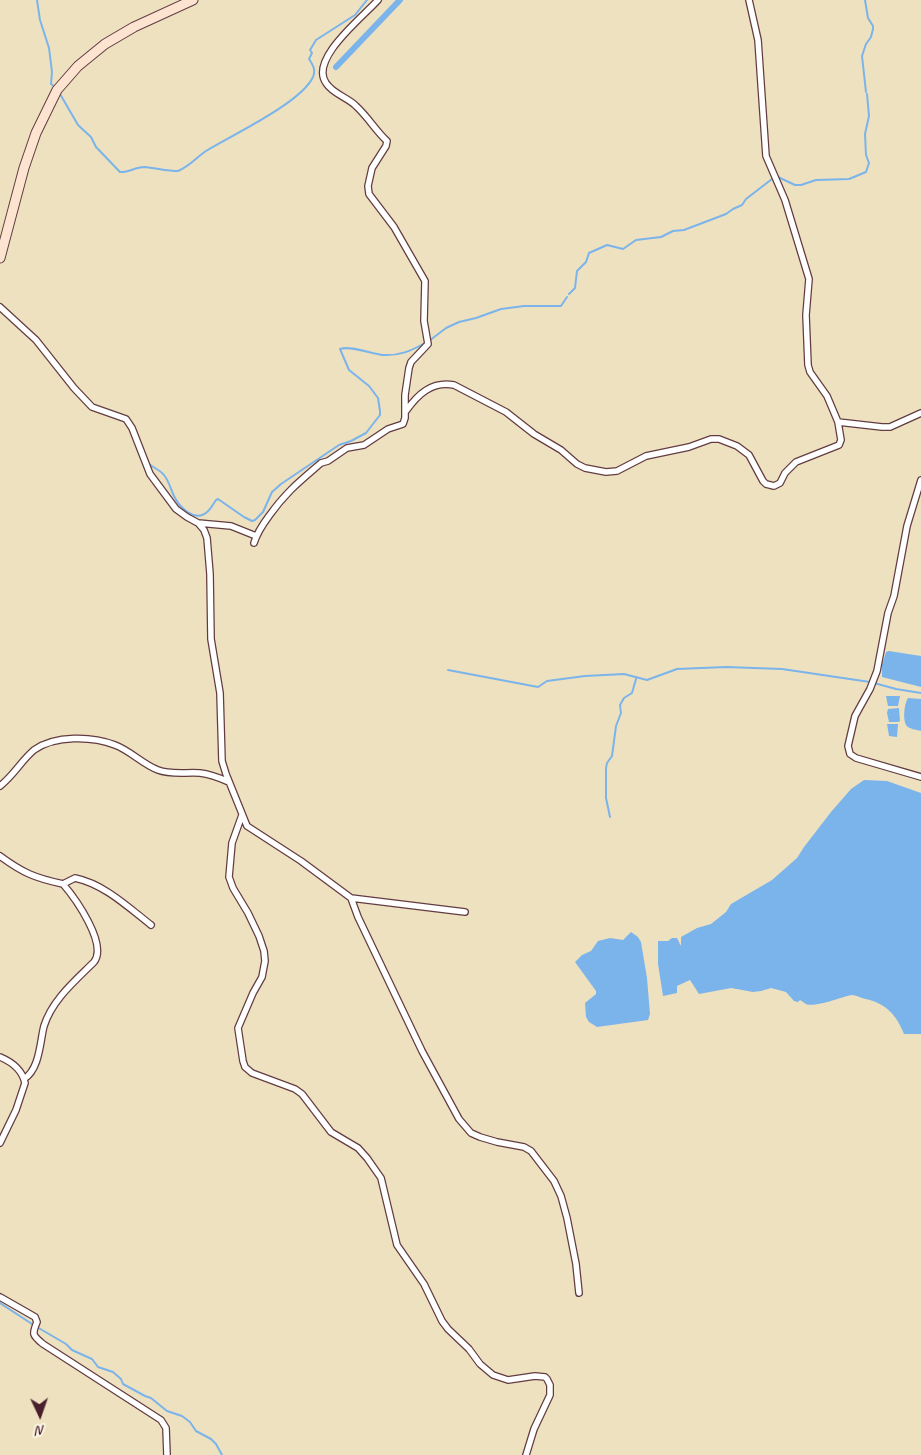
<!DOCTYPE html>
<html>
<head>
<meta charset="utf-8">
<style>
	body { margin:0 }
	#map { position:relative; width:921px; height:1455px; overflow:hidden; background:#eee1c0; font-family:Caveat,sans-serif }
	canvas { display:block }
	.north { position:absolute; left:15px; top:1390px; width:50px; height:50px; -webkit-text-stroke:4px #fcf5e5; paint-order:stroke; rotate:177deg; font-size:14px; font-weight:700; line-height:20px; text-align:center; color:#4a1f2b }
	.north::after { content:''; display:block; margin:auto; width:18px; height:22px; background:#4a1f2b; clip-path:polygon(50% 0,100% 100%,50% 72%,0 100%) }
</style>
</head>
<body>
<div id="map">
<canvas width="921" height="1455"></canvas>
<div class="north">N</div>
</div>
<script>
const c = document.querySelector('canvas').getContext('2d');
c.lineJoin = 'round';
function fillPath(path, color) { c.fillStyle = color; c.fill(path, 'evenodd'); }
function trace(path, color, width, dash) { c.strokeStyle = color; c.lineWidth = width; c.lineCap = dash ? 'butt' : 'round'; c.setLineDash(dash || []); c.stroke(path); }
fillPath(new Path2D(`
	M889 651 921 656V687L882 677V665L886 652Z
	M886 696H900L898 706H888Z
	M908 698 921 699V731C917 730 911 729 908 727 902 723 904 704 908 698Z
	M899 708 900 721 898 722H889L887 713 888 709Z
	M887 724H898L897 737 889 736Z
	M864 780 887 781 921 793V1034H904C896 1014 886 1004 866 999 860 998 857 995 851 995 842 997 814 1008 806 1004 804 1003 802 1001 800 1000L798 1002 794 1001 786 992 771 988 761 991 753 992 731 988 699 994 690 980 677 986V993L663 996 658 964V941H668L672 938H677L681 946V937L697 928 711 924 726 912 731 904 772 880 797 858 804 847 831 812 851 789Z
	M631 932 638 937 641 942 647 978 650 1014 648 1020 597 1027 589 1022 586 1017 585 1003 596 994V991L575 962 582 955 591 951 598 941 610 938 623 940Z`), '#7bb4eb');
trace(new Path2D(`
	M37 0 40 20 49 48 52 72 51 84 54 86
	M865 0 868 18 873 26V29L871 37 866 44 862 56 866 92
	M60 94 78 125 91 137 96 147 120 172C128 173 135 167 144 167 156 168 167 171 178 171 189 167 197 157 206 151 232 135 301 103 313 77 316 70 313 65 309 59L312 53 310 50 316 40 355 15 367 0
	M778 177 795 185H801L816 180 849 179 866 172 869 163 866 155 865 134 869 116 867 94
	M569 294 575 288 577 271 586 262 589 253 607 245 623 249 636 240 661 237 673 231 684 230 726 214 733 209 742 205 746 199 772 179
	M429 341 446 328 459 322 476 318 501 309 524 306H561L567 297
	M149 464C154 468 160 470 164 475 169 481 171 490 174 496 179 507 195 523 207 512 211 509 213 504 216 500L218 499 244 517 252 521 255 520 263 512 272 492 281 484 339 445 351 441 366 433 380 415V411L378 398 369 386 349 370 340 349C350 345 372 354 383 355 399 356 411 351 425 343
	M448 670 538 687 547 681 585 676 624 674 647 680 677 669 726 667 782 669 870 682
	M874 683 896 689 921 693
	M610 817 606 798V768L607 763 612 756 616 726 621 713 620 705 624 698 632 693 636 679
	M0 1303 32 1324
	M37 1327 66 1344 72 1350 92 1359 98 1367 113 1372 121 1379 123 1384 145 1396 151 1398 167 1411 182 1416 190 1422 196 1431 211 1439 216 1444 222 1455`), '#7bb4eb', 2);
trace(new Path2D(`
	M336 67 400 0`), '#7bb4eb', 6);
const street = new Path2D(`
	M749 0 758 40 766 156 785 200 809 279 806 315 808 365 810 372 827 396 838 422 882 427H890L921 413
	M0 307 36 340 74 388 92 407 126 419 132 428 150 474 176 509 187 517 198 523 231 526 256 536
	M406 411C418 394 432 381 454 385L506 412 534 434 561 450 577 464 585 468 606 472 617 471 646 456 689 447 711 439H719L737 446 749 455 763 481 766 484 774 486 780 483 785 473 796 462 839 445 841 440 838 422
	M921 480 907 526 894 596 888 613 877 671 870 689 855 716 848 746 850 754 856 758 921 777
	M198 523 204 530 207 538 210 574 211 639 220 693 222 761 226 774 247 826 301 861 351 898 465 912
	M254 543C257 533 263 524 269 516 286 492 299 482 321 463L328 461 347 448 364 445 388 429 403 424 405 418V395L409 368 411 362 428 344 424 321 425 281 394 227 369 194 368 186 372 168 386 146 387 141C376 131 368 117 356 106 347 97 333 94 326 83 309 59 363 17 378 0
	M0 786C14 775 21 761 34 750 55 735 92 736 115 745 131 751 142 764 158 770 171 775 186 772 200 773 210 774 220 778 229 782
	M242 815 232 843 229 877 233 888 248 913 259 936 264 951 265 961 262 977 253 993 238 1028 243 1061 245 1067 252 1073 295 1089 302 1094 331 1132 358 1148 367 1158 381 1178 397 1245 424 1284 442 1321 448 1329 469 1349 480 1364 493 1375 508 1380 535 1376 545 1377 547 1379 550 1385V1395L534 1429 526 1455
	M0 856C23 873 35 878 63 884 75 898 108 944 94 962 75 981 52 1000 44 1026 40 1041 40 1069 24 1079
	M63 884 75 878C104 884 128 907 151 925
	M351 898 358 917 422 1051 459 1119 471 1133 480 1137 497 1142 524 1147 531 1151 554 1181 561 1196 567 1218 576 1264 579 1293
	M0 1057C12 1062 22 1069 25 1083L16 1110 0 1143
	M0 1297 35 1317 37 1322C32 1334 32 1335 43 1344L161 1420 166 1428 167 1455`);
const secondary = new Path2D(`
	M0 258 24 168 36 133 57 90 78 66 105 44 134 27 193 0`);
trace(street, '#633c41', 8);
trace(secondary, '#633c41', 11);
trace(street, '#fff', 5.5);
trace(secondary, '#fde4d1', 9);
</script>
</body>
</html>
